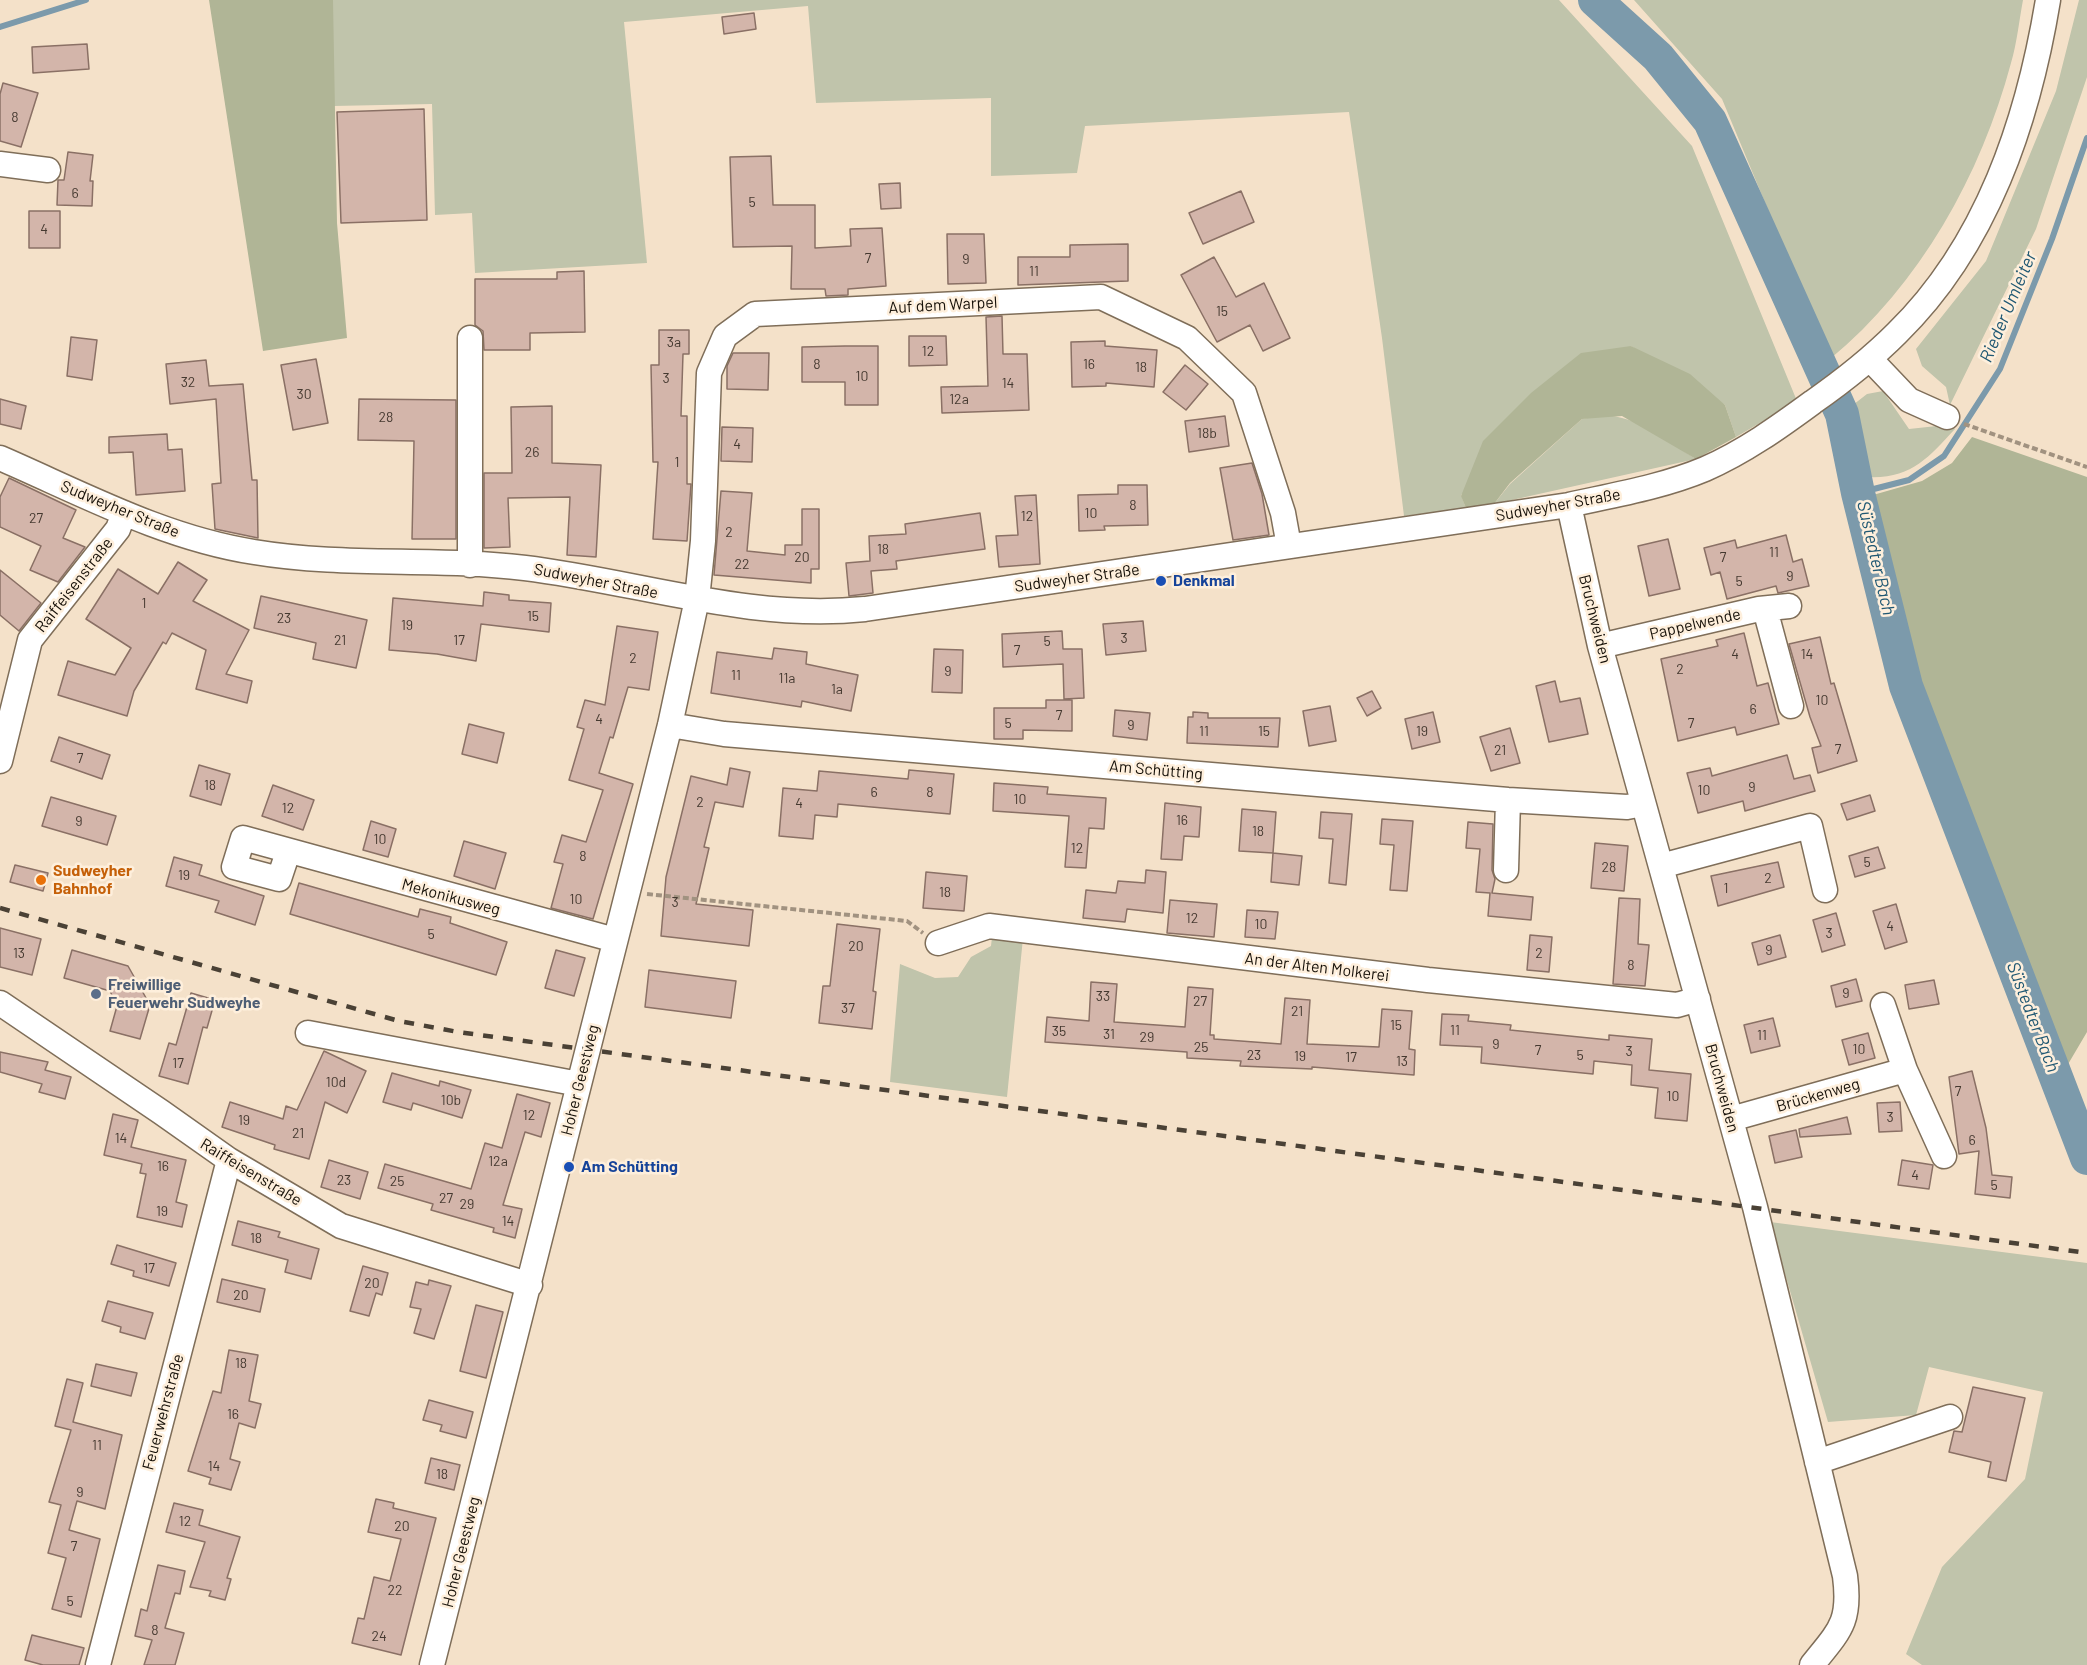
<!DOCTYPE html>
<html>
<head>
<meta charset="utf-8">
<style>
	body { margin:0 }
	canvas { display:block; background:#f4e1c9 }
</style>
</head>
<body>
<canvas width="2087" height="1665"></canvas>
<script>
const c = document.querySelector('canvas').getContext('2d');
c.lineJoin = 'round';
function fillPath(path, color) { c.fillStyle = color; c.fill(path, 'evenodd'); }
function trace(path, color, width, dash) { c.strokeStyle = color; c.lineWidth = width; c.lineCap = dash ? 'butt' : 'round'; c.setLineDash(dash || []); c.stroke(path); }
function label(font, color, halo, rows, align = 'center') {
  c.font = font + ' Barlow,sans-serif'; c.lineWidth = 5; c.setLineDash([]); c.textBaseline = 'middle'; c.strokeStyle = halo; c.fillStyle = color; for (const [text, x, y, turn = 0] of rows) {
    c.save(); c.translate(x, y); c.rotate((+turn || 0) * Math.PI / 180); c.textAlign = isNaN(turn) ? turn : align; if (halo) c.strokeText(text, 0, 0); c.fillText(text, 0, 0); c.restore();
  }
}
fillPath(new Path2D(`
	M333 0H1559L1692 146 1797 401 1736 437 1725 405 1631 346 1461 495 1466 508 1404 516 1382 338 1349 112 1085 126 1077 173 991 176V98L816 103 808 6 624 22 647 263 475 273 472 213 435 215 432 104 333 106Z
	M1634 0H2023C2019 21 2017 43 2011 63 1981 175 1920 285 1830 359L1722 99Z
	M2079 0H2087V77L2036 229 1950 405 1946 387 1922 366 1916 349 1986 261 2056 91Z
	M1883 391 1909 429 1946 425 1955 429C1928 458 1911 479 1868 477L1849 408 1867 394Z
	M1603 415C1638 416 1667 441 1696 459L1494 504 1510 484 1582 419Z
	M992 937 1023 938 1007 1097 890 1082 900 964 935 978 958 977 971 957 991 946Z
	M1770 1222 2087 1263V1665H1922L1906 1654 1942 1567 2025 1479 2043 1392 1929 1367 1916 1415 1828 1422Z`), '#c0c4ab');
fillPath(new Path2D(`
	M209 0H333L337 223 347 338 263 351Z
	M1631 346 1690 374 1725 405 1736 437 1696 459 1622 416 1582 419 1510 483 1494 504 1466 508 1461 496 1483 441 1531 393 1581 353Z
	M1972 437 2087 477V1032L2064 1071 1917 682 1879 534 1873 495 1922 481 1952 463Z`), '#b0b596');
trace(new Path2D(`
	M0 27 86 0
	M1858 493 1909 480 1944 456 2000 369 2052 239 2087 138`), '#7c9aab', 6);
trace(new Path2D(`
	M1595 0 1658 57 1710 121 1842 414 1858 493 1906 686 2087 1158`), '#7c9aab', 34);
const building = new Path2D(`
	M754 13 756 29 724 34 722 17Z
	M87 44 89 69 33 73 32 47Z
	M3 83 38 93 21 147 0 141V94Z
	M424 109 427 220 341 223 337 112Z
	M68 152 93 155 90 181H93L92 206 57 205 58 180H64Z
	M771 156 773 205H815V248L851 246 850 229 882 228 886 286 848 289V295L826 296 825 289H791L792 246 733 247 730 157Z
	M900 183 901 208 881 209 879 184Z
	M1241 191 1254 222 1203 244 1189 213Z
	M29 211H60V248H29Z
	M947 234H984L986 283 948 284Z
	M1128 244V281L1018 285V257H1070V245Z
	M1214 257 1236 297 1264 283 1290 338 1263 351 1250 325 1217 342 1181 275Z
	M584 271 585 332 530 333V350H484L483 331 475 325V279H557V272Z
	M1002 316 1003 354H1027L1029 410 942 413 941 387 988 386 986 317Z
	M659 330H689V354H683L681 416H687V484H691L687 541 653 539 658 462H653L651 365H659Z
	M909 336H946L947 365 909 366Z
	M71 337 97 340 92 380 67 376Z
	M1105 341V346L1157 350 1154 387 1106 383V386L1072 387 1071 342Z
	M845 346H878V405H845V382H802V347Z
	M733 353H769L768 390 727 389V366Z
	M316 359 328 423 293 430 281 365Z
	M206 360 209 386 243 384 252 480H257L258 538 215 529 212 484 221 483 216 399 170 404 166 364Z
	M1185 365 1208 384 1186 410 1163 392Z
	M0 399 26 406 21 429 0 424Z
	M359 399 456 400V539H412L414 441 358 440Z
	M552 406V463L601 465 596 557 567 555 570 497 508 498 510 547 484 548V473H512L511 407Z
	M1225 416 1229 446 1189 452 1185 421Z
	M722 427 753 428 752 462 721 461Z
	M167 434 168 450 182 449 185 491 136 495 133 452 109 453V437Z
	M1252 463 1262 494 1269 535 1233 540 1220 468Z
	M9 478 76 510 63 538 85 547 58 582 30 570 41 546 0 527V497Z
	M1118 485H1147L1148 525 1104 526 1105 530 1079 531 1078 495 1118 494Z
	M721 491 752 493 747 551 785 555V545H802V509H819V569H811V583L714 575Z
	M1036 495 1040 564 999 567 996 536 1018 535 1015 496Z
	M980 513 985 549 896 561 897 569 871 571 873 593 849 596 846 563 870 561 869 536 906 534 905 524Z
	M1786 535 1793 562 1802 559 1809 586 1778 593 1776 586 1727 599 1720 572 1711 575 1704 548 1735 540 1737 548Z
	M1668 539 1680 589 1649 596 1638 546Z
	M178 562 207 580 193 601 249 630 226 674 252 681 247 703 196 689 206 650 172 633 166 644 163 642 134 691 127 716 58 695 68 661 115 675 131 648 86 619 118 569 158 594Z
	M0 570 41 603 19 631 0 615Z
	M484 592 509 595V600L551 603 549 632 481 624 476 661 437 654 389 650 393 598 483 606Z
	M261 596 367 620 356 668 313 659 316 643 254 628Z
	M1143 621 1146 651 1106 655 1103 624Z
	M617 626 658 632 649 690 628 687 613 738 610 737 599 773 633 784 593 919 551 908 563 864 554 862 562 835 586 842 603 790 569 780 584 729 577 727 585 700 605 705Z
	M1062 631 1063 649H1082L1084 698 1064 699 1063 664 1003 667 1002 634Z
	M1744 633 1757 686 1768 683 1779 724 1737 735 1735 727 1678 741 1661 659 1718 646 1716 640Z
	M1820 637 1831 684 1834 683 1857 761 1818 773 1812 748 1821 746 1810 717 1789 644Z
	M774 648 807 652 806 664 858 675 851 711 802 701 801 707 711 693 717 652 772 659Z
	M934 649 963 650 962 693 932 692Z
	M1555 681 1560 702 1580 698 1588 734 1549 742 1536 686Z
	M1372 691 1381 708 1367 716 1357 698Z
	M1046 700H1072V731L1023 730V739H994V708H1046Z
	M1330 706 1336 741 1309 746 1303 711Z
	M1115 710 1150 713 1147 740 1113 736Z
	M1193 712 1208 713V718H1280L1278 747 1187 743 1188 717H1193Z
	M1433 712 1440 742 1412 749 1405 719Z
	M469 724 504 733 497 763 462 754Z
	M1510 728 1520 763 1491 771 1480 737Z
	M59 737 110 755 102 779 51 761Z
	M1787 755 1794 779 1810 775 1815 791 1745 811 1743 801 1698 813 1687 773 1710 768 1712 776Z
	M199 765 230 774 221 805 190 796Z
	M730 768 750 772 743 807 715 802 704 847 709 848 696 904 753 910 749 946 661 936 666 877 691 776 727 785Z
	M909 770 954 774 950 814 838 804 837 817 815 815 813 839 779 836 783 788 817 791 819 771 908 779Z
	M994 783 1048 787 1047 794 1106 798 1104 829 1089 828 1086 868 1065 867 1069 816 993 811Z
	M273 785 314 800 303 830 262 816Z
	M1870 795 1875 811 1847 820 1841 804Z
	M51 797 116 816 107 845 42 826Z
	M1165 803 1201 807 1199 837 1184 836 1182 860 1161 859Z
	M1242 809 1276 812 1273 853 1239 851Z
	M1321 812 1352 814 1346 885 1329 883 1333 839 1319 838Z
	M1382 819 1413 821 1407 891 1390 890 1394 845 1380 844Z
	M371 821 396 829 388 857 363 850Z
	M1468 822 1493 824 1492 870 1495 879 1492 893 1533 897 1531 920 1488 916 1490 893 1476 892 1480 849 1466 848Z
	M464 841 506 853 495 889 454 876Z
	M1595 843 1628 846 1624 891 1591 888Z
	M1878 847 1885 868 1855 877 1849 856Z
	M1273 853 1302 856 1299 885 1271 882Z
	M174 857 202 865 199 875 264 896 255 925 215 912 219 901 166 886Z
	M1778 862 1784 887 1718 906 1711 876Z
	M15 865 48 873 43 891 10 882Z
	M1146 870 1166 872 1163 913 1127 909 1125 922 1083 918 1086 890 1116 893 1118 881 1145 883Z
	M926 872 967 876 964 911 923 908Z
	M299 883 418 917 420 909 451 917 450 923 507 942 496 975 290 914Z
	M1619 898 1640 899 1638 944 1649 945 1645 986 1613 984Z
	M1170 900 1217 904 1214 937 1167 933Z
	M1896 904 1907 942 1885 949 1873 911Z
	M1247 910 1278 912 1275 939 1245 937Z
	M1836 913 1845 945 1822 952 1813 920Z
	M837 924 880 929 873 991 876 992 872 1029 819 1023 823 986H830Z
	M0 928 41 939 32 975 0 967Z
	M1530 935 1552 937 1549 972 1527 970Z
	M1780 935 1786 957 1758 965 1752 943Z
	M72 950 128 966 150 1005 140 1039 110 1031 117 1006 110 991 64 978Z
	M556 950 585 958 574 996 545 988Z
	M649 970 736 981 731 1018 645 1007Z
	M1856 979 1862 1001 1836 1007 1831 986Z
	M1934 980 1939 1004 1909 1009 1905 985Z
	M1091 982 1117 984 1114 1022 1185 1027 1188 987 1213 989 1210 1035H1214V1039L1281 1044 1285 998 1310 1000 1307 1044 1379 1047 1382 1009 1412 1011 1409 1049 1415 1050 1414 1075 1312 1067V1069L1240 1066 1241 1061 1187 1058V1052L1045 1042 1047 1017 1089 1021Z
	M191 993 215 1000 207 1028 203 1027 188 1084 159 1076 169 1043 176 1045Z
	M1442 1014 1469 1015 1468 1021 1511 1025 1510 1030 1609 1040V1035L1652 1039 1649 1070 1691 1074 1687 1121 1655 1118 1658 1088 1631 1085 1632 1065 1594 1061 1593 1074 1481 1063 1482 1047 1440 1045Z
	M1773 1018 1780 1046 1751 1053 1744 1025Z
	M1868 1033 1875 1058 1849 1065 1842 1040Z
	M324 1051 366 1071 347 1113 325 1102 309 1159 274 1149 275 1145 222 1127 230 1102 283 1119 286 1106 297 1110Z
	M0 1052 48 1062 45 1070 71 1077 65 1099 39 1092 42 1084 0 1072Z
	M1972 1071 1986 1128 1992 1175 2012 1177 2010 1198 1975 1194 1979 1151 1959 1154 1949 1077Z
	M392 1073 439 1086 440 1081 471 1090 462 1118 413 1103 411 1110 383 1102Z
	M517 1094 550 1103 541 1137 525 1132 503 1205 522 1209 515 1238 493 1232 494 1228 431 1210 433 1204 378 1188 385 1164 471 1189 485 1143 502 1148Z
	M1900 1102 1902 1131 1879 1132 1877 1103Z
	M113 1114 138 1120 131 1147 186 1160 176 1202 187 1205 182 1227 137 1217 146 1174 140 1173 142 1164 104 1155Z
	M1847 1117 1851 1134 1800 1137 1799 1129Z
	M1796 1130 1802 1157 1775 1163 1769 1136Z
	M329 1160 368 1172 360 1199 321 1187Z
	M1902 1160 1933 1165 1929 1189 1898 1185Z
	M238 1221 280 1232 278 1237 319 1249 311 1279 285 1272 288 1260 232 1245Z
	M117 1245 176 1263 169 1286 133 1276 134 1271 111 1264Z
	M363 1266 388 1273 382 1295 376 1293 369 1316 350 1311Z
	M222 1279 265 1289 260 1312 217 1302Z
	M429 1280 451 1286 434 1339 414 1333 421 1309 410 1307 416 1282 428 1285Z
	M108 1301 153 1313 145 1339 120 1332 121 1327 102 1321Z
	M476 1305 503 1312 486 1378 460 1371Z
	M229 1350 258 1355 249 1401 261 1404 255 1428 239 1423 230 1459 240 1462 231 1490 209 1484 211 1478 188 1471 213 1391 221 1393Z
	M96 1364 137 1373 131 1396 91 1386Z
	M67 1379 83 1383 73 1422 122 1435 105 1509 77 1501 69 1530 100 1539 81 1617 52 1609 66 1558 48 1553 61 1505 49 1502 71 1430 55 1426Z
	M1973 1387 2025 1398 2006 1481 1988 1477 1991 1462 1949 1452 1954 1431 1962 1432Z
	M429 1400 473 1412 466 1438 440 1431 442 1425 423 1420Z
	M431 1458 460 1465 454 1490 425 1483Z
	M376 1499 394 1503 393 1508 436 1518 401 1655 352 1643 358 1618 364 1619 374 1577 390 1581 401 1539 368 1532Z
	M174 1503 203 1510 199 1525 240 1537 227 1578 231 1579 225 1600 209 1596 211 1591 190 1587 205 1542 166 1532Z
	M158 1565 185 1571 180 1594 175 1593 165 1628 184 1633 175 1665H144L152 1640 135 1636 141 1609 147 1611Z
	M32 1635 84 1648 79 1665H43L25 1660Z`);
fillPath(building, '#d3b5aa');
trace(building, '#8a7065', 1.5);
const minor = new Path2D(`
	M0 164 48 170
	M470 338V565
	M1870 359 1909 400 1947 417
	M0 458C83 494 164 538 254 552 344 567 435 557 525 568 639 582 749 621 865 609L1569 505C1614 495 1662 487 1705 469 1744 452 1779 427 1813 402 1843 381 1871 359 1897 333 1987 245 2028 121 2048 0
	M1569 505 1600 646 1755 1207 1845 1576C1851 1622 1840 1630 1812 1665
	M1765 609 1791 706
	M1600 646 1759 609 1789 606
	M670 725 724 734 1508 800 1627 807 1643 804
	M0 761 30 640 118 529 124 513
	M288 852 279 879 234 867 243 838 615 940
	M1661 866 1810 826 1825 890
	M1506 870 1508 800
	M938 943 989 926 1428 980 1677 1005 1698 999
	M0 1003 161 1112 229 1160 341 1226 530 1285
	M1883 1005 1905 1070
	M308 1033 579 1084
	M1731 1119 1905 1070 1944 1156
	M1817 1462 1950 1417
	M98 1665 229 1160
	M432 1665 670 725 697 599 703 541 709 373 725 336 755 314 1101 297 1187 338 1244 393 1283 513 1289 546`);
trace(minor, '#7f6e59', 27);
trace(new Path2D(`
	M1964 424 2087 467
	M647 894 907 921 923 933`), '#a19280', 4, [6, 3]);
trace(minor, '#fff', 24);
trace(new Path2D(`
	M0 908 399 1021 458 1032 2087 1253`), '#4a4135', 4.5, [10, 10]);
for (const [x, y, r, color] of [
	[1161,581,6,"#1a4fb4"],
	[41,880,6,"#e8710a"],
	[96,994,6,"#5c6f8a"],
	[569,1167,6,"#1a4fb4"]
]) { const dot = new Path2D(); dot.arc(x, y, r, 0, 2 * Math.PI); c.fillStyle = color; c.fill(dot); trace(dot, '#feefdc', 2); }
label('14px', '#453930', null, [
	["8",15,117],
	["6",75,193],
	["5",752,202],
	["4",44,229],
	["7",868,258],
	["9",966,259],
	["11",1034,271],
	["15",1222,311],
	["3a",674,342],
	["12",928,351],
	["8",817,364],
	["16",1089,364],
	["18",1141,367],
	["10",862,376],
	["3",666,378],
	["32",188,382],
	["14",1008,383],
	["30",304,394],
	["12a",959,399],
	["28",386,417],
	["18b",1207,433],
	["4",737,444],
	["26",532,452],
	["1",677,462],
	["8",1133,505],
	["10",1091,513],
	["12",1027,516],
	["27",36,518],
	["2",729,532],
	["18",883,549],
	["11",1774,552],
	["20",802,557],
	["7",1723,557],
	["22",742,564],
	["9",1790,576],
	["5",1739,581],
	["1",144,603],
	["15",533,616],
	["23",284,618],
	["19",407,625],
	["3",1124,638],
	["21",340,640],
	["17",459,640],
	["5",1047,641],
	["7",1017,650],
	["4",1735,654],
	["14",1807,654],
	["2",633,658],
	["2",1680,669],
	["9",948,671],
	["11",736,675],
	["11a",787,678],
	["1a",837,689],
	["10",1822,700],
	["6",1753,709],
	["7",1059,715],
	["4",599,719],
	["5",1008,723],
	["7",1691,723],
	["9",1131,725],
	["11",1204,731],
	["15",1264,731],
	["19",1422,731],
	["7",1838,749],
	["21",1500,750],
	["7",80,758],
	["18",210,785],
	["9",1752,787],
	["10",1704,790],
	["6",874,792],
	["8",930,792],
	["10",1020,799],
	["2",700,802],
	["4",799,803],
	["12",288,808],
	["16",1182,820],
	["9",79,821],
	["18",1258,831],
	["10",380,839],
	["12",1077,848],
	["8",583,856],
	["5",1867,862],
	["28",1609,867],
	["19",184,875],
	["2",1768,878],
	["1",1726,888],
	["18",945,892],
	["10",576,899],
	["3",675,902],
	["12",1192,918],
	["10",1261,924],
	["4",1890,926],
	["3",1829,933],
	["5",431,934],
	["20",856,946],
	["9",1769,950],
	["13",19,953],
	["2",1539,953],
	["8",1631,965],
	["9",1846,993],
	["33",1103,996],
	["27",1200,1001],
	["37",848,1008],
	["21",1297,1011],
	["15",1396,1025],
	["11",1455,1030],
	["35",1059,1031],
	["31",1109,1034],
	["11",1762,1035],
	["29",1147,1037],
	["9",1496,1044],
	["25",1201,1047],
	["10",1859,1049],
	["7",1538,1050],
	["3",1629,1051],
	["23",1254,1055],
	["5",1580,1055],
	["19",1300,1056],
	["17",1351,1057],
	["13",1402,1061],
	["17",178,1063],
	["10d",336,1082],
	["7",1958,1091],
	["10",1673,1096],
	["10b",451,1100],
	["12",529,1115],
	["3",1890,1117],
	["19",244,1120],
	["21",298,1133],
	["14",121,1138],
	["6",1972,1140],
	["12a",498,1161],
	["16",163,1166],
	["4",1915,1175],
	["23",344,1180],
	["25",397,1181],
	["5",1994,1185],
	["27",446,1198],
	["29",467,1204],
	["19",162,1211],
	["14",508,1221],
	["18",256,1238],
	["17",149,1268],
	["20",372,1283],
	["20",241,1295],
	["18",241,1363],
	["16",233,1414],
	["11",97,1445],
	["14",214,1466],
	["18",442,1474],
	["9",80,1492],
	["12",185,1521],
	["20",402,1526],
	["7",74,1546],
	["22",395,1590],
	["5",70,1601],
	["8",155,1630],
	["24",379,1636]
]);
label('16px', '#161008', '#feefdc', [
	["Auf dem Warpel",943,305,-3],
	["Sudweyher Straße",1558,505,-10],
	["Sudweyher Straße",120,509,22],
	["Sudweyher Straße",1077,578,-8],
	["Sudweyher Straße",596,581,11],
	["Raiffeisenstraße",74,585,-52],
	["Bruchweiden",1595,619,76],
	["Pappelwende",1695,624,-13],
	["Am Schütting",1156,770,5],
	["Mekonikusweg",451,897,15],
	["An der Alten Molkerei",1317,967,7],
	["Hoher Geestweg",580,1080,-76],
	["Bruchweiden",1722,1088,75],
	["Brückenweg",1818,1095,-16],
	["Raiffeisenstraße",251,1172,31],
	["Feuerwehrstraße",163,1412,-75],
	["Hoher Geestweg",461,1552,-76]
]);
label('bold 16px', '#164399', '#feefdc', [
	["Denkmal",1173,581],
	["Am Schütting",581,1167]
], 'left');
label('bold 16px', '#c56008', '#feefdc', [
	["Sudweyher",53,871],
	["Bahnhof",53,889]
], 'left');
label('bold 16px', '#4e5e75', '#feefdc', [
	["Freiwillige",108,985],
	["Feuerwehr Sudweyhe",108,1003]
], 'left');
label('italic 18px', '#205873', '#feefdc', [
	["Rieder Umleiter",2008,307,-67],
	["Süstedter Bach",1876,558,77],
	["Süstedter Bach",2033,1017,69]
]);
</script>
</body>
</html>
